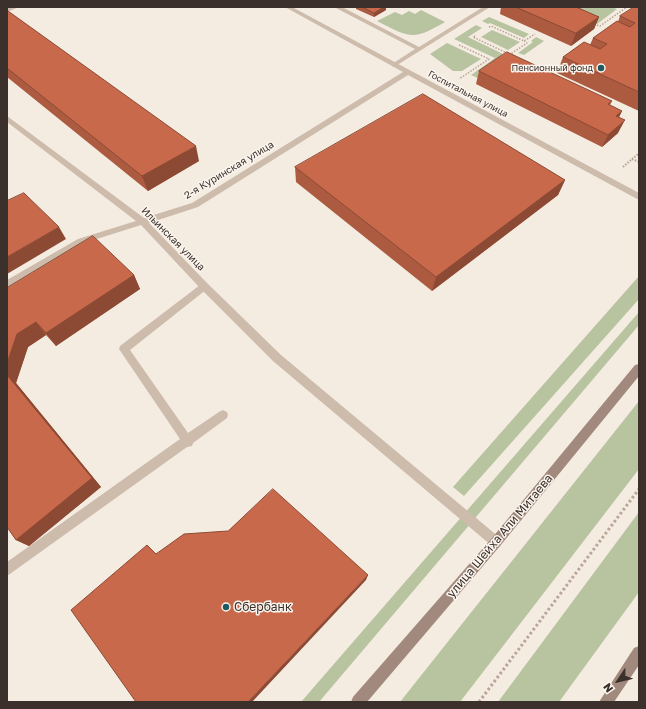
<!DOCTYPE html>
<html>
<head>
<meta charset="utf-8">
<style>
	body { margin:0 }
	#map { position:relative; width:646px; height:709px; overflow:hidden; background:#f4ebe1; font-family:"Golos Text",sans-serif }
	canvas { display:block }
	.frame { position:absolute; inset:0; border:8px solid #3b302b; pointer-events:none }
	.north { position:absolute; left:598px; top:661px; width:40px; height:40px; -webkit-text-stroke:3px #fbf5ee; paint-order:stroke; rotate:235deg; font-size:11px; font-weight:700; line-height:16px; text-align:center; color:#3b302b }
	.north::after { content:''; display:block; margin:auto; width:14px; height:18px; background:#3b302b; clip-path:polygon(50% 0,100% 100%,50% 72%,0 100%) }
</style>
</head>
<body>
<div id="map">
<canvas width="646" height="709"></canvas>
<div class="frame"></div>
<div class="north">N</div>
</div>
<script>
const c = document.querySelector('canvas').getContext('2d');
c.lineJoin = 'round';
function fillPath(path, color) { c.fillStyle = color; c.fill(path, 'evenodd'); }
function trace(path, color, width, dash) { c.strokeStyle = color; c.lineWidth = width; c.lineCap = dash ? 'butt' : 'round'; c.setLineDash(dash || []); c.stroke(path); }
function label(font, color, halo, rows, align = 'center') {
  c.font = font + ' "Golos Text",sans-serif'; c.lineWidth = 3; c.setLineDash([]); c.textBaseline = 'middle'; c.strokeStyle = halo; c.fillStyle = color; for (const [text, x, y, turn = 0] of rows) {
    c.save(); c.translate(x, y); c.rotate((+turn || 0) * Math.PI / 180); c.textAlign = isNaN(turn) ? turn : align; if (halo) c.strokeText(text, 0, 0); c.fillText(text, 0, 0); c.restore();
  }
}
fillPath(new Path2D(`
	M556 7H611L617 9 597 24Z
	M421 10 445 22C412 41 411 38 377 21L395 12 402 15 409 11 415 14Z
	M489 17 529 34 524 38 490 23 488 24 482 21Z
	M476 25 482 28 468 37 503 54 501 56 549 78 482 80 471 75 495 58 454 39Z
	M492 30 520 42 508 50 481 37Z
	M536 37 544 41 524 55 518 53 533 42 531 41Z
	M447 43 481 59 462 71H453L430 54Z
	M639 276V299L464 496 453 487Z
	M639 312V325L319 702H301Z
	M639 401V469L460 702H400Z
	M639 512V592L559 702H498Z`), '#b8c4a0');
trace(new Path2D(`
	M594 24 600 26 627 7
	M489 27 491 26 524 41 535 34
	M475 36 473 37 509 54
	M459 45 489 59 459 79
	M509 55 527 43 524 41`), '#b9a596', 1.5, [1.5, 1.5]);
trace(new Path2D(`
	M632 159 639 162
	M623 167 639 153`), '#b9a596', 2, [1.5, 1.5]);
trace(new Path2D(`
	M479 702 639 489`), '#b9a596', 3, [2.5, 2.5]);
fillPath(new Path2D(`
	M334 7H342L419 47 483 7H490L394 67 392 66V64L415 49Z
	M204 282 209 286 207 289 130 350 188 433 219 412 223 410 227 412 228 415 227 418 193 443 192 446 187 447 7 576V562L180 439 119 349 120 346Z
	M277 354 281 355 500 538 502 542 500 546 496 548 492 546 273 361 272 358 273 355Z`), '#cdbbac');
fillPath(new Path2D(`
	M10 7H19L7 12V8Z
	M285 7H292L639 193V200L408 75 198 207 149 223 207 283 281 355 282 358 281 361 277 362 273 361 201 289 141 225 84 243 7 288V280L78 239 136 221 7 122V116L144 218 192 203 403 72Z`), '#cdbbac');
fillPath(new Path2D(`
	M639 364V376L500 546 367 702H351L353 697 492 538 635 365Z
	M639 646V665L614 702H599L634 648Z`), '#a18a7d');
fillPath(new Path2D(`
	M356 7H386V10L374 17 356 9Z
	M501 7H576L599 17 594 29 571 46 500 14Z
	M639 7V111L557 73 563 57 590 45 593 38 618 22 620 16Z
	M7 11 199 161 148 191 7 77Z
	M479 71 612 101 610 105 622 111 619 117 618 133 602 147 476 84Z
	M295 167 565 180 558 195 432 291 296 182Z
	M134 275 140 289 56 346 46 335 28 347 16 383 101 487 29 546 16 540 7 288Z`), '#ac5a40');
fillPath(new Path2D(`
	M384 7H386V10L374 17V13Z
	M599 17 594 29 571 46 576 33Z
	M622 111 616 123V116Z
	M625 120 618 133 602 147 608 135Z
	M196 146 199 161 148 191 142 176Z
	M565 180 558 195 432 291 436 277Z
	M59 227 66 239 7 274V257Z
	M134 275 140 289 56 346 46 333Z
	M36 322 46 335 28 347 16 383 101 487 29 546 16 540 7 375V363L17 334Z
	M368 575 366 580 252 702H248Z`), '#8c4a34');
const building = new Path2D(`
	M363 7H384L374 13Z
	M516 7H576L599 17 576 33Z
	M634 7H639V65L638 66H639V92L563 57 584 42 600 49 607 44 593 38 617 21 630 27 635 23 620 16Z
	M7 11H8L196 146 142 176 7 68Z
	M507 52 612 101 608 104 622 111 616 116 625 120 608 135 479 71Z
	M423 94 565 180 436 277 295 167Z
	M24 193 59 227 7 257V201Z
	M93 236 134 275 46 333 36 322 17 334 7 363V288Z
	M7 375 92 478 16 540 7 527Z
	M273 489 368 575 248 702H136L71 610 147 545 156 554 184 534 228 531Z`);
fillPath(building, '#c8694b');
trace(building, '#8c4a34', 1);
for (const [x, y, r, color] of [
	[601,68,4,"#1f5a5e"],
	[226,607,4,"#1f5a5e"]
]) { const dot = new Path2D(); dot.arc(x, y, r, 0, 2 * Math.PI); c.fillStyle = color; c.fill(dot); trace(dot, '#fbf5ee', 1.5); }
label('9px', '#3b302b', '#fbf5ee', [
	["Пенсионный фонд",593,68]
], 'right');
label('9px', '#3b302b', '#fbf5ee', [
	["Госпитальная улица",468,94,28]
]);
label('10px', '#3b302b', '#fbf5ee', [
	["2-я Куринская улица",229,170,-31],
	["Ильинская улица",173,239,45]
]);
label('12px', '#3b302b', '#fbf5ee', [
	["улица Шейха Али Митаева",500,536,-50]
]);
label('12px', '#3b302b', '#fbf5ee', [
	["Сбербанк",234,607]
], 'left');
</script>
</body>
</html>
